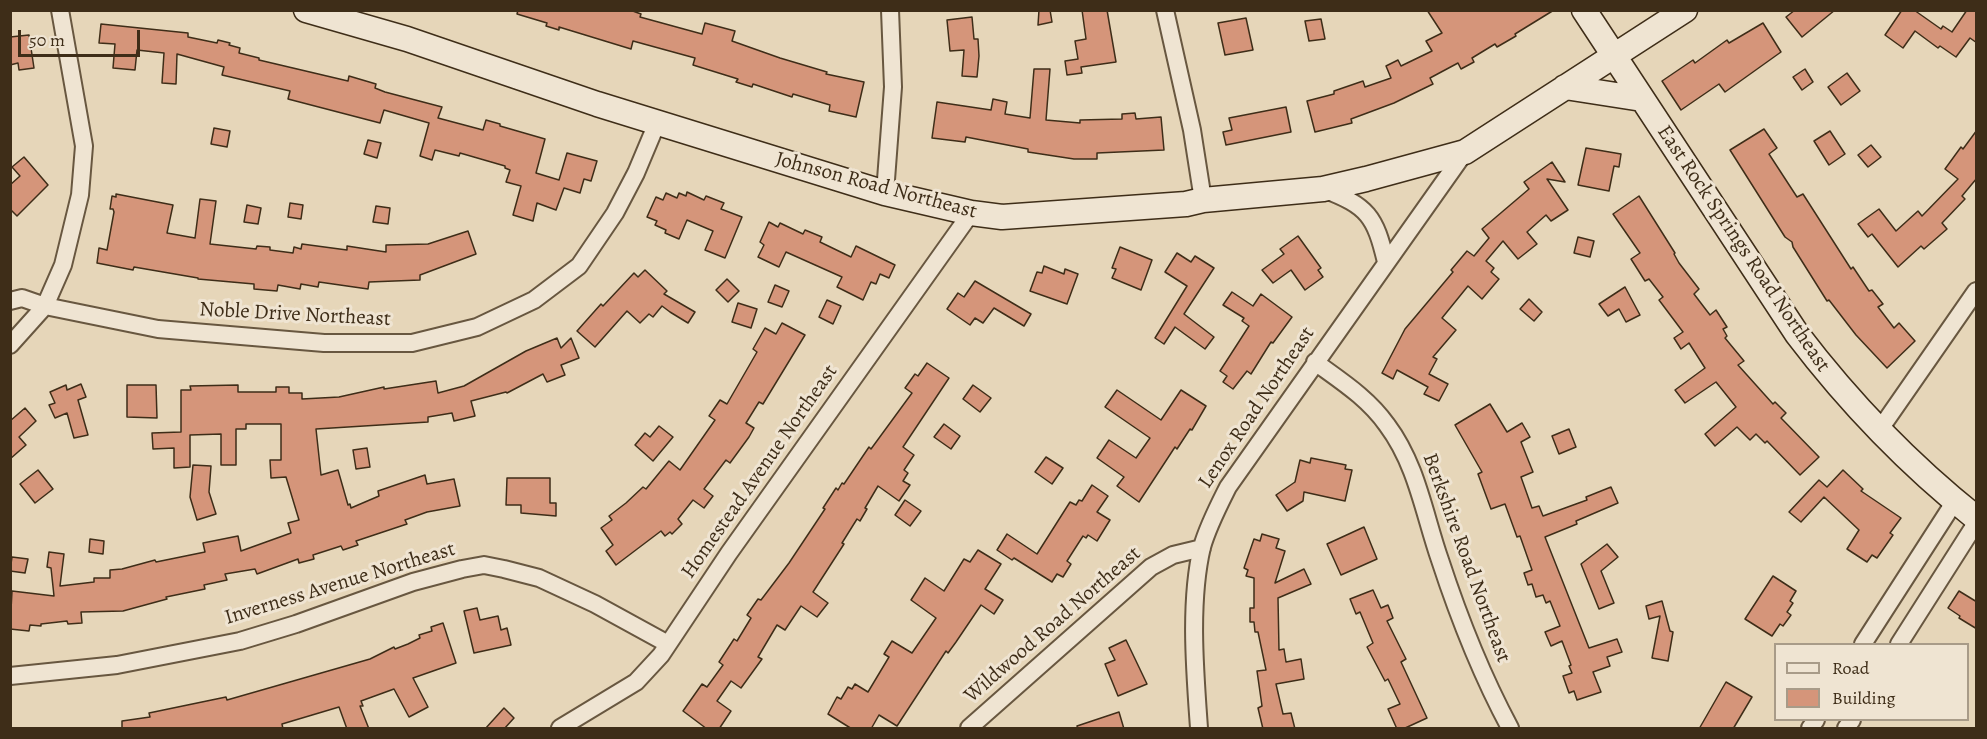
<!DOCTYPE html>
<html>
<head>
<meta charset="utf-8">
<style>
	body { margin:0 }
	#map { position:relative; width:1987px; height:739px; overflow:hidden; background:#e6d6b9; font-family:Alegreya,serif }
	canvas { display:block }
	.frame { position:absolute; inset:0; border:12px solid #3e2d18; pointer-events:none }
	.legend { position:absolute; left:1774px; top:643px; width:195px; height:78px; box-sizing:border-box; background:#efe4d2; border:2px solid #a89b88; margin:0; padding:8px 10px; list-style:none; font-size:18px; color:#3e2d18 }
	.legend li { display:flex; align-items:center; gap:12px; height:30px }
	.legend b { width:30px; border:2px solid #a89b88 }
	.scale { position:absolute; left:18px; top:30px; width:122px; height:27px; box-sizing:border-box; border:3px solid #3e2d18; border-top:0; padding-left:8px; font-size:18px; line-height:21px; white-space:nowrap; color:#3e2d18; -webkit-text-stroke:4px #efe4d2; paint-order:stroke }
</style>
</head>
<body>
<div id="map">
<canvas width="1987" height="739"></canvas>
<div class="frame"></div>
<ul class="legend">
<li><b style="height:8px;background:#efe4d2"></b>Road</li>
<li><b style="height:16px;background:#d5957a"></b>Building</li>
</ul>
<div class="scale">50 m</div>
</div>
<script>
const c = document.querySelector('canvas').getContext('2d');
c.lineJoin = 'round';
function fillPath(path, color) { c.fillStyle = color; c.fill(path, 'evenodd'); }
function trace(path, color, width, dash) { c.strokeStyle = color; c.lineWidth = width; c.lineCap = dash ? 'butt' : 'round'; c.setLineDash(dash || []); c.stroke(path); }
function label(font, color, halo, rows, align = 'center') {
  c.font = font + ' Alegreya,serif'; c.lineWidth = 6; c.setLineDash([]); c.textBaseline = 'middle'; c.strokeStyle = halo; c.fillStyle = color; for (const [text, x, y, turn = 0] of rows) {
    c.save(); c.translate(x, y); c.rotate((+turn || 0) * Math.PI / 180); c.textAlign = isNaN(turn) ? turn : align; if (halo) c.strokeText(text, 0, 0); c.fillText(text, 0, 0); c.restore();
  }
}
const building = new Path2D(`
	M518 10H630L641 14 640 17 702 34 705 23 735 31 732 41 780 58 827 72 826 74 864 82 856 117 829 111 830 105 793 94 792 97 753 84 752 87 736 82 738 79 693 65 695 58 633 41 631 49 559 27V30L546 26 547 23 517 14Z
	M1039 10H1050L1052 22 1038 25Z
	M1082 10H1107L1116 62 1081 67 1082 73 1067 75 1065 61 1078 59 1075 41 1086 39Z
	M1427 10H1554L1515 34 1516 36 1497 47 1495 44 1472 58 1474 62 1461 69 1458 63 1430 78 1433 84 1394 103 1351 119 1352 123 1315 132 1307 101 1334 94V91L1363 81 1365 87 1391 78 1386 66 1398 60 1401 66 1432 51 1426 41 1442 33Z
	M1795 10H1835L1802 37 1786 17Z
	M1902 10H1914L1941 29 1943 26 1952 32 1967 10H1977V43L1970 38 1956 57 1940 46 1938 48 1915 31 1903 48 1885 35Z
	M972 17 974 39H978L979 56 977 77 962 76 964 50 950 51 947 20Z
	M1246 18 1253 50 1225 55 1218 23Z
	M1321 19 1325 39 1309 41 1305 21Z
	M1763 23 1781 52 1725 92 1719 84 1681 110 1662 81 1693 60 1695 63 1727 40 1729 43Z
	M101 24 188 33V37L217 43 218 40 230 43 229 45 240 48 239 53 259 58V60L348 81 349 76 376 84 375 88 385 92 442 107 438 118 483 130 486 120 500 124V126L545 139 536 173 559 180 567 153 597 161 591 181 584 179 580 193 564 188 556 210 537 203 533 221 513 215 521 186 506 182 510 170 505 168V166L460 153 459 156 435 150 432 160 420 156 429 123 384 110 380 123 288 99 290 91 222 75 224 67 177 54 176 84 162 83 164 53 137 50 135 70 113 68 115 44 99 43Z
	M29 35 34 68 19 70 18 63 10 65V37Z
	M1034 69H1050L1046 120 1080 123V120L1122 119V114L1135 113 1136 119 1161 117 1164 150 1097 153V159H1074L1028 152V149L966 137 965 142 932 138 937 102 991 110 993 99 1007 102 1005 114 1030 118Z
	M1805 69 1813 82 1802 90 1793 77Z
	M1847 73 1860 91 1841 105 1828 87Z
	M1286 107 1291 132 1226 145 1223 132 1232 130 1229 118Z
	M214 128 230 131 227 147 211 144Z
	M1764 129 1777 148 1769 154 1797 197 1803 194 1851 269 1853 267 1869 291 1872 290 1883 304 1878 307 1894 328 1899 323 1915 341 1887 368 1856 335 1829 300 1827 301 1793 247 1792 242 1785 237 1730 150Z
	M1977 130V178L1962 196 1965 199 1942 223 1947 229 1924 249 1921 246 1898 267 1872 234 1868 237 1858 224 1879 209 1896 231 1918 211 1922 216 1958 179 1945 169 1961 147 1963 149Z
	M1830 131 1845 154 1829 165 1814 141Z
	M368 140 381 143 377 158 364 154Z
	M1871 145 1881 157 1868 167 1858 155Z
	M1586 148 1621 154 1619 167 1614 166 1609 191 1578 185Z
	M24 157 48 185 17 216 10 209V185L20 176 12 167Z
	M1552 162 1565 182 1547 179 1568 210 1551 221 1546 215 1527 232 1537 244 1518 259 1503 241 1486 261 1494 268 1491 272 1499 279 1482 299 1468 286 1442 318 1456 330 1433 357 1437 359 1429 374 1448 384 1439 401 1424 394 1428 387 1397 370 1393 379 1382 373 1405 329 1453 272 1451 270 1467 251 1474 256 1489 238 1482 229 1529 189 1524 182Z
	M687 192 704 200 706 196 724 203 721 209 742 217 725 258 705 250 713 231 687 220 679 239 665 233 666 230 655 225 657 221 647 217 656 197 663 200 666 193 677 198 679 193 686 196Z
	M116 194 173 205 167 233 195 238 200 199 216 201 210 244 256 249 257 246 270 247V250L293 253 294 247 301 249 302 244 347 250V246L386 252V245L428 244 468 231 476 254 420 275V280L369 282 368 289 319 282 318 287 301 284 300 289 278 285 277 291 254 289V284L198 279V278L134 267 133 270 97 263 99 248 107 250 114 212 113 209H110L112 196 116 197Z
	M1639 196 1675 253 1674 254 1679 263 1699 289 1694 294 1710 315 1716 310 1727 327 1723 329 1727 336 1725 338 1744 361 1738 365 1773 404 1775 402 1786 413 1781 418 1819 457 1800 475 1767 441 1765 443 1756 434 1750 440 1737 427 1715 446 1705 434 1736 407 1716 382 1685 403 1675 390 1705 368 1689 343 1681 349 1674 338 1683 332 1659 300 1663 297 1649 279 1645 281 1631 259 1640 253 1613 214Z
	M290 203 303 205 301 219 288 217Z
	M247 205 261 208 258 224 244 222Z
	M376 206 390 208 388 224 373 222Z
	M769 222 778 227 780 223 803 234 805 230 822 237 820 242 851 257 856 246 895 265 889 278 880 274 876 284 871 282 863 300 837 287 842 277 786 252 779 267 758 257 764 245 760 242Z
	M1298 236 1321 268 1318 270 1323 277 1305 290 1291 270 1273 283 1262 270 1284 254 1280 249Z
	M1578 237 1594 241 1590 257 1574 253Z
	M1120 247 1152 260 1141 290 1112 278 1116 269 1112 268Z
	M1177 253 1191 262 1195 256 1214 268 1184 314 1214 337 1205 349 1175 327 1164 344 1155 338 1187 286 1165 272Z
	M1044 266 1064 274 1065 269 1078 274 1067 304 1030 291 1037 272 1042 273Z
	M645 270 667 291 664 294 695 312 688 323 670 312 662 306 653 317 649 314 640 323 627 311 595 347 577 331 601 304 603 306 634 273 638 277Z
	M727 279 739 291 728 302 716 290Z
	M975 281 1031 314 1024 326 994 308 983 323 975 318 970 325 947 309 958 293 964 297Z
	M775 285 789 291 782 307 768 302Z
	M1625 287 1640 315 1626 322 1619 309 1608 316 1599 304Z
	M1232 292 1253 306 1261 294 1292 317 1273 343 1271 342 1251 374 1247 371 1233 389 1223 382 1227 376 1220 371 1249 326 1242 321 1244 318 1223 305Z
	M1529 299 1542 312 1534 321 1520 309Z
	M827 300 841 306 833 324 819 317Z
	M738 303 757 309 751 328 732 322Z
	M782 323 805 335 763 404 759 402 746 423 754 428 749 437 730 463 726 460 704 489 713 496 704 508 693 500 678 519 682 524 672 534 670 532 665 536 661 531 616 565 606 551 613 545 601 528 612 520 609 516 626 503 643 487 646 489 669 461 680 470 715 420 709 416 720 400 727 404 757 352 753 349 765 328 776 334Z
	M557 338 561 348 571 338 579 358 561 365 565 375 547 382 543 374 507 393 506 392 471 401 475 416 454 421 452 413 428 417V422L316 429 321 475 338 470 348 505 350 504 351 508 379 496 378 491 425 475 427 484 454 479 460 506 427 512 405 520 407 524 356 541 358 545 343 550 341 546 313 555 314 559 299 563 298 559 257 574 255 569 225 574 227 580 204 585 205 589 166 597 167 599 123 611 81 612 82 623 68 624 67 621 41 624V626L30 625 29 631 10 629 12 591 54 596 51 568 47 567 49 552 64 554 60 586 94 582V578H110V570L122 569 155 560 156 562 205 552 203 543 238 536 241 551 291 533 288 523 299 520 286 477 271 478 270 460H281V424H246V429H236V465H221V434L190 435V467L174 468V448L153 449 152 433 181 432V390H191L190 386 238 385V392H276V387H289V393H302V399L339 397 384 387V389L436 381 438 393 464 386 526 351Z
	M927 363 949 378 903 447 914 455 904 470 908 473 903 481 910 485 899 501 878 486 865 508 867 509 860 521 857 519 842 543 844 544 813 592 828 603 817 617 801 606 785 630 777 625 758 657 762 659 741 688 731 681 717 701 731 711 719 729H707L683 711 702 684 707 687 723 665 719 662 734 639 737 641 751 618 747 615 758 599 761 600 789 563 825 509 823 508 836 488 838 490 842 483 844 484 869 447 871 449 912 393 905 388 915 374 918 376Z
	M81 384 86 397 78 400 88 435 74 438 67 413 55 418 49 405 55 403 50 392 66 385 67 390Z
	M127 385H156L157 418 127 417Z
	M973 385 991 398 980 412 963 399Z
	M1117 390 1161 420 1181 390 1206 406 1192 430 1190 429 1177 449 1175 447 1139 502 1117 486 1124 477 1097 458 1109 440 1136 458 1150 438 1105 407Z
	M1490 404 1507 432 1522 423 1530 437 1521 442 1533 472 1521 477 1532 508 1539 506 1543 516 1587 500 1586 497 1611 487 1618 503 1576 521 1577 524 1545 537 1589 648 1617 639 1622 652 1607 657 1610 666 1593 672 1601 692 1577 700 1574 691 1569 693 1563 676 1572 673 1569 666 1571 665 1562 641 1551 646 1545 632 1560 626 1550 601 1546 603 1543 595 1536 597 1532 584 1528 585 1524 573 1532 570 1520 536 1517 537 1505 504 1491 509 1478 474 1482 472 1455 425Z
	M25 408 36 421 19 437 26 445 10 459V421Z
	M944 424 960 436 951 449 934 437Z
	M659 426 673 437 653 461 635 445 645 433 650 437Z
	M1569 429 1576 447 1559 454 1552 436Z
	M367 448 370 467 356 469 353 450Z
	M1046 457 1063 468 1052 484 1035 472Z
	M1311 458 1346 465 1345 469 1352 470 1345 501 1304 492 1303 501 1287 511 1276 495 1295 482 1300 460 1310 463Z
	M193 465 211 466 209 492 216 514 197 520 190 497Z
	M38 470 53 489 35 503 20 484Z
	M1843 470 1863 489 1861 491 1901 518 1890 533 1893 535 1877 558 1872 555 1867 562 1847 549 1859 530 1824 497 1801 522 1789 512 1819 480 1827 487Z
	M507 478H550V503H556V516L521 513V505H506Z
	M1092 485 1108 496 1097 512 1110 520 1097 541 1088 535 1086 538 1083 536 1067 561 1071 564 1063 577 1057 574 1052 582 1014 558 1012 560 997 550 1007 534 1037 554 1070 502 1076 505 1079 500 1082 501Z
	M905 500 921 511 910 526 895 515Z
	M1364 527 1377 559 1341 575 1327 544Z
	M1262 534 1279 539 1276 548 1285 551 1275 583 1304 569 1311 584 1278 598 1279 650 1284 649 1286 662 1301 659 1304 679 1276 684 1283 714 1291 713 1295 729H1263L1258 708 1262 706 1257 671 1266 670 1258 632H1255L1254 622H1250V608H1254V578L1246 576 1248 570 1244 568 1254 539 1260 541Z
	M90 539 104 541 103 554 89 552Z
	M1607 544 1618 557 1601 571 1614 603 1599 609 1581 564Z
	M978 550 1001 564 985 589 1003 600 994 614 981 605 956 642 948 653 946 651 897 726 879 715 871 729H852L828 714 837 697 841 699 848 687 852 689 855 684 868 692 889 657 884 654 892 641 912 653 936 618 911 600 925 578 944 591 964 559 970 562Z
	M12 557 28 559 25 573 10 571Z
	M1773 576 1796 591 1790 601 1793 603 1787 612 1791 615 1783 626 1780 624 1772 636 1745 619Z
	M1373 590 1381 608 1388 605 1393 618 1387 621 1406 659 1401 662 1427 718 1403 729H1397L1388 709 1400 704 1388 679 1385 681 1367 647 1373 643 1360 612 1356 614 1350 599Z
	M1959 591 1977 602V629L1959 618 1960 616 1948 608Z
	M1662 601 1670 631 1673 632 1668 661 1652 658 1660 616 1649 619 1646 606Z
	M477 608 480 620 498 616 501 630 507 628 511 645 474 653 464 611Z
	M443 623 456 663 413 678 428 707 409 717 394 689 361 701 363 706H360L369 729H347L339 707 282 724 283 729H122V721L150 717 149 713 226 697 227 700 370 659 394 647 395 649 408 644 420 638 419 635 432 631 431 627Z
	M1126 640 1147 684 1118 696 1105 664 1115 660 1109 648Z
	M1726 682 1752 697 1733 729H1699Z
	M504 708 514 718 504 729H485Z
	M1119 712 1124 729H1078L1077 726Z`);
fillPath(building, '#d5957a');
trace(building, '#3e2d18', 1.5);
const street = new Path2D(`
	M1165 10 1192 130 1203 200
	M1323 189C1368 206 1375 216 1386 262
	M885 193 893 87 890 10
	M10 301 22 298 45 306 158 329 324 343H412L477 327 534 300 579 266 615 213 636 173 657 123
	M10 345 45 306 63 265 80 195 84 146 60 10
	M1315 362C1341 381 1368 398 1387 425 1417 465 1424 514 1440 560 1459 618 1481 674 1510 728
	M1878 432 1976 291
	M1863 644 1955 501
	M1899 644 1976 523
	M10 676 117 665 240 641 296 624 413 582 462 569 484 565 504 569 539 578 595 604 668 644
	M560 728 636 682 661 655 729 553 971 213
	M969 728 1151 567 1173 555 1202 548
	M1199 728C1195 672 1189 602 1202 547 1208 526 1218 507 1228 487L1465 152
	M1810 728 1816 720
	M1846 728 1852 720`);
const secondary = new Path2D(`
	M306 10 407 39 597 104 885 193 971 213 1002 217 1186 204 1203 200 1323 189 1366 179 1465 152 1685 10
	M1584 10 1797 334C1851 405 1907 463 1976 518
	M1565 87 1642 99`);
trace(street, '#685740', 20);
trace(secondary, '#3e2d18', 27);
trace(street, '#efe4d2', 16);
trace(secondary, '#efe4d2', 24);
label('21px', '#3e2d18', '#efe4d2', [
	["Johnson Road Northeast",876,186,15],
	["East Rock Springs Road Northeast",1743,249,56],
	["Noble Drive Northeast",295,315,3],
	["Lenox Road Northeast",1257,408,-56],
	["Homestead Avenue Northeast",760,472,-55],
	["Berkshire Road Northeast",1466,558,70],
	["Inverness Avenue Northeast",340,584,-17],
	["Wildwood Road Northeast",1053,625,-41]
]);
</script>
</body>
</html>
